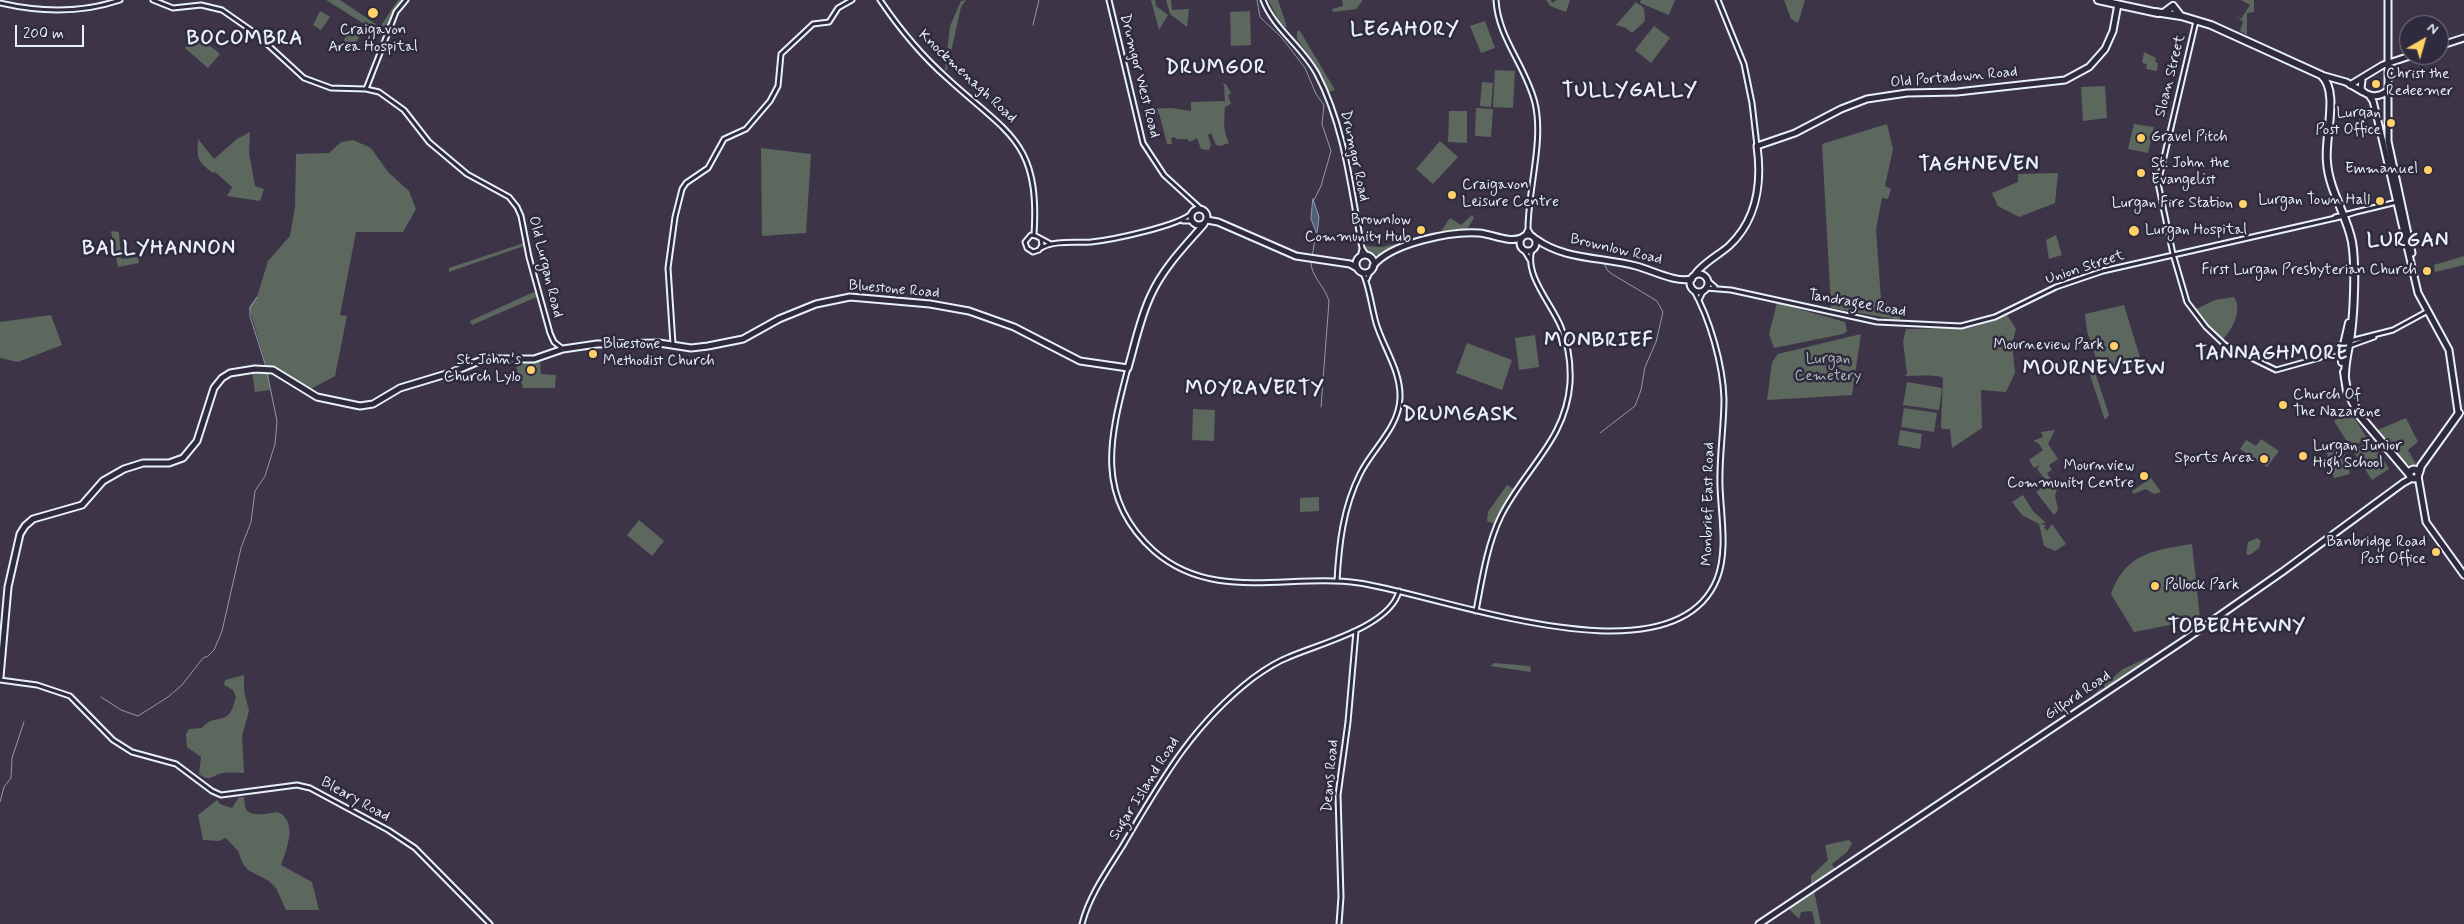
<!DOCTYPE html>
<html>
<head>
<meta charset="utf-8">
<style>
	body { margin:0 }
	#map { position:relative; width:2464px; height:924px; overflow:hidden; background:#3d3448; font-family:Mynerve,sans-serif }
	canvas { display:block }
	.north { position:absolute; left:2399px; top:15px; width:50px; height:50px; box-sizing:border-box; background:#2f2a3d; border:1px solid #797a88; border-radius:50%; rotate:38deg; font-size:14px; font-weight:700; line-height:20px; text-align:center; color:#e8f1f8 }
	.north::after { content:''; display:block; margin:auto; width:18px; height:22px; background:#ffd166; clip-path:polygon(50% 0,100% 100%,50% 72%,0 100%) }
	.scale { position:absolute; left:15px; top:25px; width:69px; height:22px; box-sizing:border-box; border:2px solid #e8f1f8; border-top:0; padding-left:6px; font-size:15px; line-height:18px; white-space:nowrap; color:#e8f1f8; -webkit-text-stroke:4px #2f2a3d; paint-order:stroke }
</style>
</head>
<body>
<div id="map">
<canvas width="2464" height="924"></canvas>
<div class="north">N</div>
<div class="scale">200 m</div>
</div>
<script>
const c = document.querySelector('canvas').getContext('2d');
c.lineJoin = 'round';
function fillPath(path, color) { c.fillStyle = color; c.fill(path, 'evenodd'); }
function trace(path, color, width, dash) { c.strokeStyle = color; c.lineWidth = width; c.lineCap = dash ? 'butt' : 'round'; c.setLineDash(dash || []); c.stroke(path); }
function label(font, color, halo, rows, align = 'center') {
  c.font = font + ' Mynerve,sans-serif'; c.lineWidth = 5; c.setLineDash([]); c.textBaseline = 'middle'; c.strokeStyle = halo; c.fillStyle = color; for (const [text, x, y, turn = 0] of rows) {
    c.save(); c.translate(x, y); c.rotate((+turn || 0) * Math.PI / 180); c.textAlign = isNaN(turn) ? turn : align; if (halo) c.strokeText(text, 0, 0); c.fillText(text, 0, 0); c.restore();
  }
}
fillPath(new Path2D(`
	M326 0H340L380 27 398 0H404L397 8 385 37Z
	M966 0 961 7 947 70 945 71 950 26 961 1Z
	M1151 0H1155L1156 6 1168 15 1159 30Z
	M1166 0H1171L1172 10 1189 9 1187 27 1170 14Z
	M1268 0H1278L1287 27H1285L1279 21Z
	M1342 0H1363L1356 9 1333 12 1332 9 1343 6Z
	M1546 0H1551L1552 3 1557 0H1570L1566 12 1550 6Z
	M1641 0H1675L1669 15 1640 3Z
	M1784 0H1805L1798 23 1791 19Z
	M2241 0H2254V12L2247 13V35L2240 31 2243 22 2235 15 2241 19 2250 5Z
	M1636 2 1644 8 1645 21 1632 33 1626 28 1616 25Z
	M320 11 330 17 321 30 313 25Z
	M1250 11 1251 45 1231 46 1230 12Z
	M1485 21 1495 48 1481 53 1470 26Z
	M1654 26 1670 38 1651 63 1635 50Z
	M351 27 360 36 353 47 343 42Z
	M1297 31H1300L1335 90 1329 92 1314 62 1297 39Z
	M196 34 220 54 208 68 185 48Z
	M2144 52 2156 58 2155 62 2158 63 2157 71 2146 69 2147 64 2142 63Z
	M1495 70 1515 71 1513 108 1493 107Z
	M1482 82 1493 83 1491 107 1480 106Z
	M1221 84H1226L1231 93 1228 95 1231 104 1225 107C1224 120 1223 131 1229 143L1220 146 1216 145 1211 133 1208 135 1211 145 1209 150 1201 149 1197 138 1190 142 1187 139H1176L1175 137 1171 138 1172 144H1167L1159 113 1155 116 1154 114 1148 115 1146 109 1172 108 1191 111V102L1225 101 1224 85Z
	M2105 86 2107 118 2083 121 2081 87Z
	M1476 108 1493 109 1491 137 1475 136Z
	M1449 111H1467V143L1448 142Z
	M1887 124 1893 149 1885 186 1891 189 1888 199 1882 198 1876 229 1881 300 1899 311 1900 320 1831 308 1822 144Z
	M2134 124 2154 127 2148 153 2128 149Z
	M250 132 249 153 255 186 264 189 260 201 227 196 232 187 215 172 213 173C197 161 197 159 198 139L214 159 237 139Z
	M353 140 371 148 388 172 409 191 416 209 403 232H356L340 315 347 316 335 376 309 390 267 369 249 307 257 297 268 261 290 236 295 207 296 154 329 153 341 142Z
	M1440 141 1458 157 1433 184 1416 169Z
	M761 148 811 154 806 233 762 236Z
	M2058 173 2055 203 2019 217 1998 206 1992 193 2018 182V174Z
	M1472 215 1474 218 1466 231 1443 233 1441 231 1450 218 1461 225Z
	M111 231 119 232 121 259 138 257 139 263 118 267Z
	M2056 235 2062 255 2049 259 2046 240Z
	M524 243V246L449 272V268Z
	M1395 244 1397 248 1378 256 1366 250 1365 246 1382 247Z
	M2464 256V265L2435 272 2434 265Z
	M534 292 539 296 472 325 470 321Z
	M2234 297C2243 310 2232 331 2222 340L2194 310 2215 300Z
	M1777 303 1845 322 1847 331 1843 334 1774 348 1769 334Z
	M2124 305 2142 364 2114 368 2108 362 2098 364 2087 331 2085 314Z
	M51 315 62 345 18 362 0 358V322Z
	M2007 315 2016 329 2012 344 2015 373 2006 392 1981 390 1982 428 1952 448 1950 429H1942L1941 426 1943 378C1938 374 1912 376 1905 376L1907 374 1903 341 1906 329 1969 328 1998 320Z
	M1861 334 1852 395 1767 400 1772 362 1778 354Z
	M1535 335 1539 367 1519 370 1515 338Z
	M1467 343 1512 360 1502 390 1456 373Z
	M514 360H540L541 374 556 375 555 388H523Z
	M267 371 270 390 255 392 252 372Z
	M2089 372H2095L2109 415 2105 420Z
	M1907 382 1942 388 1939 410 1903 405Z
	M1904 408 1937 413 1934 432 1901 427Z
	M1193 409 1215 410 1214 441 1192 440Z
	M2350 411 2367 438 2351 448 2334 421Z
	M2406 418 2418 442 2408 450 2417 466C2399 467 2386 443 2375 431Z
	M1900 430 1922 434 1920 449 1898 445Z
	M2055 430 2048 444 2058 459 2049 465 2052 470 2047 473 2057 490 2055 495 2058 510 2054 515 2036 492 2048 483 2037 469 2040 465 2034 468 2029 460 2043 450 2038 443 2033 441 2043 437 2041 432Z
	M2261 439 2279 451 2267 467 2240 449 2246 440 2256 446Z
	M2371 440 2389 469 2372 480 2353 451Z
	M2342 445 2350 474 2334 478 2326 450Z
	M2151 478 2161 492 2154 494 2146 489 2133 494 2132 491Z
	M1507 485 1513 489V493L1495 524 1487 521 1488 512Z
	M2023 495 2033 511 2046 523 2039 524 2046 525 2044 527 2047 531 2052 524 2066 544 2055 551 2044 546 2039 524 2022 515 2012 502Z
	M1319 497V511L1300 512V498Z
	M639 520 664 541 652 556 627 535Z
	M2257 538 2261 541 2259 548 2250 555 2246 554 2248 542Z
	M2192 544 2200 619 2134 632 2111 594C2125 553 2155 550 2192 544Z
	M2149 657 2152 658 2151 660 2097 696H2092L2101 688 2105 689 2104 685 2123 669Z
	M1494 663 1530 666 1531 672 1490 666Z
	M244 675V691L249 711 242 736 244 773C237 773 230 772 223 773 211 775 211 783 199 774L201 757 187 747 186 734 189 729 202 728C211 716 223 722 230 713 233 709 234 702 236 697L233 690 224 685 225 680Z
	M239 797H244C245 800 244 806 246 809 251 818 270 813 278 812 298 822 287 848 281 865L312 882 319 910H286L276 888 269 881 248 870 243 864 238 851 226 838 219 841 203 840 198 815 217 800 220 804 232 808Z
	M1849 840 1852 843 1847 852 1832 864 1836 872 1811 888V876L1828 860 1825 845Z
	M1810 891H1814L1821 924H1815L1812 911 1801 912 1799 919 1788 908Z`), '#5c685e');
const water = new Path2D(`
	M1313 199 1319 217 1317 234 1311 219Z`);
fillPath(water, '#51607a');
trace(water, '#8d9aac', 1);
trace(new Path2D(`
	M1257 0 1260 17 1282 38 1305 68 1316 94 1324 105 1322 124 1331 151 1321 186 1314 200
	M1033 25 1039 0
	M1312 257 1316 234
	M1311 261C1310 276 1325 286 1329 301L1321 407
	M257 297 250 308V316L266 367
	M1600 433 1635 406 1641 390 1645 367 1656 342 1663 312 1657 301 1612 274 1607 270 1604 262
	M101 697 121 710 138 716 168 697 182 685 203 658 208 656 214 650 222 631 241 548 251 522 255 491 265 476 275 444 277 421 267 372
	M0 802 4 787 11 778 12 758 24 722`), '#8d9aac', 1);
const minor = new Path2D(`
	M153 0 173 8 201 5 222 10 255 33 304 78 331 88 366 89 379 92 404 110 429 142 467 174 509 197 517 207 521 216 529 257 550 333 554 342 563 349
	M880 0C899 28 921 55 947 78 1009 135 1040 141 1034 235
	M1109 0 1143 143 1164 175 1200 208
	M1263 0C1274 29 1302 46 1317 74 1345 127 1351 190 1362 248L1367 256
	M1496 0C1498 38 1526 66 1535 103 1544 141 1528 189 1528 229L1525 235
	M1718 0 1744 64 1752 103 1757 146
	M0 3C39 12 82 13 120 0
	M2196 21 2158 183 2173 254 2187 302 2206 327 2225 345 2276 370 2319 358 2344 343
	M366 89 396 12 406 0
	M2335 217 2397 202
	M1183 221H1192
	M1528 229 1532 236
	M1041 239 1042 245 1039 250 1033 252 1027 248 1025 242 1031 235 1036 236 1051 244
	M1041 248C1054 240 1075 243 1091 242 1111 240 1179 226 1192 213
	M1524 250 1530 260
	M1360 257 1362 249
	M1367 279 1371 270
	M1708 281 1715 287
	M1706 288 1731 290 1877 322 1961 326 1995 317 2056 287 2103 271 2340 217 2356 212
	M1699 300 1704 290
	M2350 341 2393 330 2428 311
	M673 344 668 268 675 217 682 189 686 183 708 168 724 139 746 129 770 101 778 86 781 54 813 24 829 22 838 8 852 0
	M2349 346 2374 337
	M2328 354 2343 348
	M1128 368C1110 437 1094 497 1154 551 1213 603 1289 573 1359 583 1441 595 1673 687 1717 579 1728 551 1721 516 1720 486 1719 457 1724 428 1724 399 1723 365 1710 319 1693 289
	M1337 581C1339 544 1343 508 1360 474 1372 449 1399 428 1400 398 1401 372 1385 350 1377 326 1372 312 1369 282 1362 272
	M1476 611C1482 579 1487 545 1501 516 1525 468 1566 440 1570 383 1571 364 1568 344 1561 327 1552 304 1524 275 1532 250
	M0 680 37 685 70 696 113 740 132 752 176 764 212 791 221 795 297 785 310 788 388 830 415 848 490 924
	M1082 924C1089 896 1107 871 1122 847 1161 781 1191 726 1253 678 1264 670 1276 662 1289 657 1318 644 1390 627 1399 591
	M1339 924 1341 897 1338 795 1348 722 1356 631`);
const major = new Path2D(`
	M2388 0V141L2412 253
	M2439 46 2464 38
	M2321 75 2346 82 2363 92
	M2362 80 2361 89C2367 97 2379 98 2387 91
	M2350 85 2383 65 2413 55
	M2369 95 2373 101 2377 117 2418 293 2449 350 2458 412
	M1191 217a8 8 0 1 1 16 0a8 8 0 1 1-16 0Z
	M1207 220 1218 222 1296 256 1350 264 1357 268
	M1520 243a8 8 0 1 1 16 0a8 8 0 1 1-16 0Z
	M1536 239C1564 260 1603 257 1636 266 1652 270 1675 283 1692 279
	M1356 264a9 9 0 1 1 18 0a9 9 0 1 1-18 0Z
	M1373 266C1391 243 1451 231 1479 233 1492 234 1509 243 1521 238
	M1690 283a9 9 0 1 1 18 0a9 9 0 1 1-18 0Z
	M1694 276C1701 264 1719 255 1729 246 1757 220 1762 182 1757 146L1795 133 1841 109 1867 99 1907 93 1957 92 2065 80 2089 67 2105 49 2113 31 2118 4
	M2418 476 2426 522 2464 575
	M0 677 8 587 20 534 25 526 33 519 82 505 103 481 124 469 143 463H169L183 458 197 441 214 388 222 378 230 373 255 369 273 370 317 397 360 406 373 404 400 388 453 372 484 359H534L563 349 597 344 659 343 691 348 708 346 743 339 779 319 816 304 850 297 930 304 969 311 1014 327 1080 361 1128 368C1135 344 1140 318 1151 295 1163 268 1185 246 1204 224
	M1759 924 2186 639 2282 572 2403 483 2412 478`);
const highway = new Path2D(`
	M2098 0 2158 13
	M2155 12 2181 16 2211 25 2321 75C2340 91 2324 137 2327 162 2329 191 2347 215 2352 242 2356 266 2354 310 2351 334 2349 348 2345 361 2345 375
	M2165 12 2173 6 2180 15
	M2342 362 2343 349 2349 323
	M2344 372 2347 391 2360 416 2409 474
	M2409.5 474a4.5 4.5 0 1 1 9 0a4.5 4.5 0 1 1-9 0Z
	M2419 473 2421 466 2459 413`);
trace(minor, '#e8f1f8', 7);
trace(major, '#e8f1f8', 9);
trace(highway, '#e8f1f8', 10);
trace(minor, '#2f2a3d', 3);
trace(major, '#2f2a3d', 5);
trace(highway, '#2f2a3d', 6);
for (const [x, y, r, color] of [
	[373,13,6,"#ffd166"],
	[2376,84,5,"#ffd166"],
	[2391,123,5,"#ffd166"],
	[2141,138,5,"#ffd166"],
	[2428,170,5,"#ffd166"],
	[2141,173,5,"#ffd166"],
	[1452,195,5,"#ffd166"],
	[2380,201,5,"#ffd166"],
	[2243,204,5,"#ffd166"],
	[1421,230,5,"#ffd166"],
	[2134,231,6,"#ffd166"],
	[2427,271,5,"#ffd166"],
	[2114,346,5,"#ffd166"],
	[593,354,5,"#ffd166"],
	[531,370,5,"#ffd166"],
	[2283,405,5,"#ffd166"],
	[2303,456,5,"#ffd166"],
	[2264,459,5,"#ffd166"],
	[2144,476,5,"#ffd166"],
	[2436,552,5,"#ffd166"],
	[2155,586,5,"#ffd166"]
]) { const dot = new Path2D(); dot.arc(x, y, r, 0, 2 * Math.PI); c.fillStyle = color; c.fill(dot); trace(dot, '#2f2a3d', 2); }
label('15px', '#e8f1f8', '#2f2a3d', [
	["Craigavon",373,31,"center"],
	["Area Hospital",373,48,"center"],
	["Christ the",2386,75,"left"],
	["Redeemer",2386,92,"left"],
	["Lurgan",2381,114],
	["Post Office",2381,131],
	["Gravel Pitch",2151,138,"left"],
	["St. John the",2151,164,"left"],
	["Evangelist",2151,181,"left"],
	["Emmanuel",2418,170],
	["Craigavon",1462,186,"left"],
	["Leisure Centre",1462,203,"left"],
	["Lurgan Town Hall",2370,201],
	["Lurgan Fire Station",2233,204],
	["Brownlow",1411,221],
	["Community Hub",1411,238],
	["Lurgan Hospital",2145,231,"left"],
	["First Lurgan Presbyterian Church",2417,271],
	["Bluestone",603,345,"left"],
	["Methodist Church",603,362,"left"],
	["Mourneview Park",2104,346],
	["St. John's",521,361],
	["Church Lylo",521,378],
	["Church Of",2293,396,"left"],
	["The Nazarene",2293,413,"left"],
	["Lurgan Junior",2313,447,"left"],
	["High School",2313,464,"left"],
	["Sports Area",2254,459],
	["Mournview",2134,467],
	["Community Centre",2134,484],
	["Banbridge Road",2426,543],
	["Post Office",2426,560],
	["Pollock Park",2165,586,"left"]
], 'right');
label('15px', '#e8f1f8', '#2f2a3d', [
	["Drumgor West Road",1139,76,76],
	["Sloan Street",2171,76,-76],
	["Knockmenagh Road",967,77,43],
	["Old Portadown Road",1954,78,-5],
	["Drumgor Road",1354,156,78],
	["Brownlow Road",1616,250,13],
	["Old Lurgan Road",545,267,76],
	["Union Street",2085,268,-18],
	["Bluestone Road",894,290,5],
	["Tandragee Road",1857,304,10],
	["Monbrief East Road",1709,504,-89],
	["Gilford Road",2078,696,-34],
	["Deans Road",1331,776,-85],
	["Sugar Island Road",1145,789,-58],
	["Bleary Road",355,800,29]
]);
label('15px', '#b0baba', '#2f2a3d', [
	["Lurgan",1828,360],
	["Cemetery",1828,377]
]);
c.letterSpacing = '1px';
label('bold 20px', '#e8f1f8', '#2f2a3d', [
	["LEGAHORY",1405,31],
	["BOCOMBRA",245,40],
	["DRUMGOR",1216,69],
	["TULLYGALLY",1630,92],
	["TAGHNEVEN",1979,166],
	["LURGAN",2408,242],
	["BALLYHANNON",159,250],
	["MONBRIEF",1599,342],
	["TANNAGHMORE",2272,355],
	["MOURNEVIEW",2094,370],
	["MOYRAVERTY",1255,390],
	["DRUMGASK",1460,416],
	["TOBERHEWNY",2237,628]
]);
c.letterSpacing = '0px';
</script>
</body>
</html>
